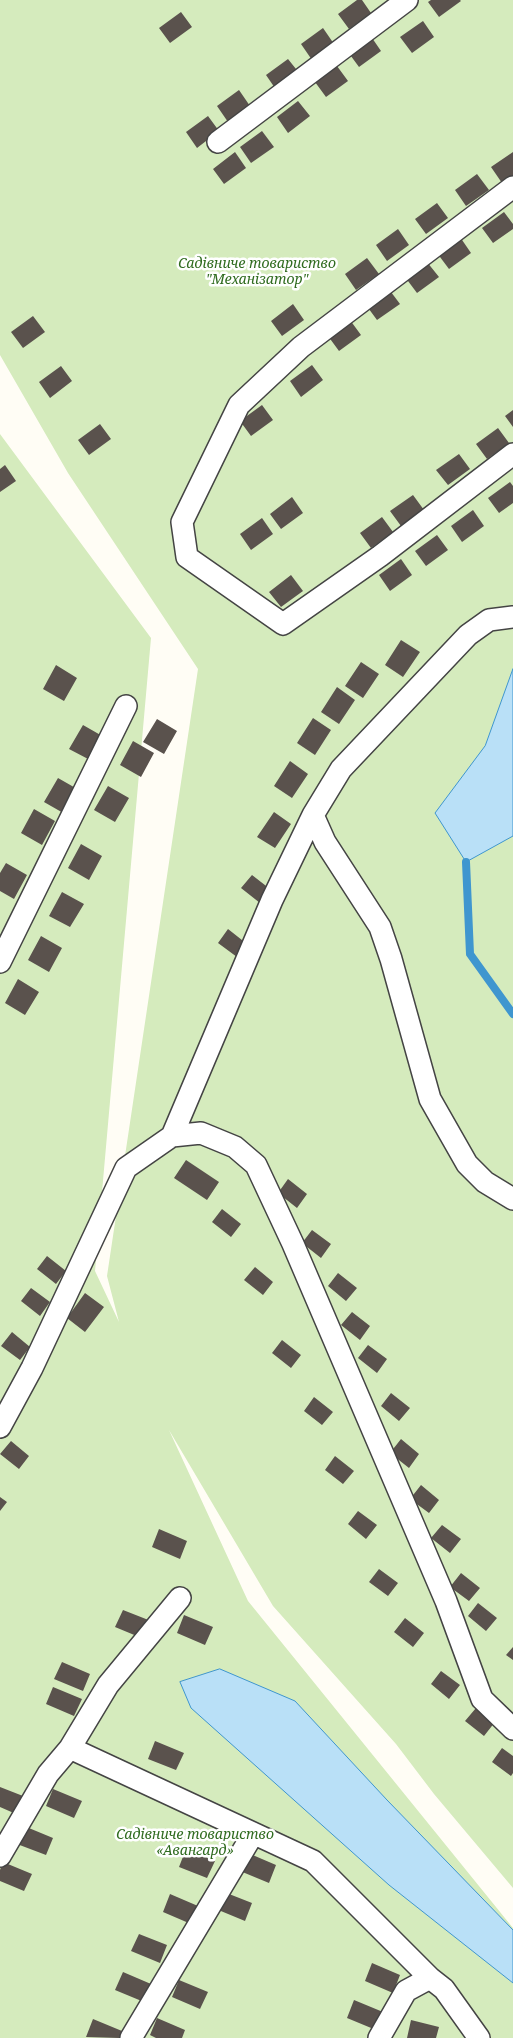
<!DOCTYPE html>
<html>
<head>
<meta charset="utf-8">
<style>
	body { margin:0 }
	canvas { display:block; background:#fffdf5 }
</style>
</head>
<body>
<canvas width="513" height="2038"></canvas>
<script>
const c = document.querySelector('canvas').getContext('2d');
c.lineJoin = 'round';
function fillPath(path, color) { c.fillStyle = color; c.fill(path, 'evenodd'); }
function trace(path, color, width, dash) { c.strokeStyle = color; c.lineWidth = width; c.lineCap = dash ? 'butt' : 'round'; c.setLineDash(dash || []); c.stroke(path); }
function label(font, color, halo, rows, align = 'center') {
  c.font = font + ' "Noto Serif",serif'; c.lineWidth = 5; c.setLineDash([]); c.textBaseline = 'middle'; c.strokeStyle = halo; c.fillStyle = color; for (const [text, x, y, turn = 0] of rows) {
    c.save(); c.translate(x, y); c.rotate((+turn || 0) * Math.PI / 180); c.textAlign = isNaN(turn) ? turn : align; if (halo) c.strokeText(text, 0, 0); c.fillText(text, 0, 0); c.restore();
  }
}
fillPath(new Path2D(`
	M0 0H513V1888L434 1794 396 1744 273 1606 169 1430 248 1601 513 1928V2038H0V434L151 638 95 1271 119 1322 107 1276 198 669 68 473 0 355Z`), '#d5ebbd');
const water = new Path2D(`
	M513 669V836L466 862 435 813 485 746Z
	M220 1669 295 1701 387 1800 513 1930V1983L389 1885 191 1708 180 1682Z`);
fillPath(water, '#b9e0f7');
trace(water, '#3f96cf', 1);
trace(new Path2D(`
	M466 862 470 954 513 1014`), '#3f96cf', 8);
fillPath(new Path2D(`
	M357 0H362L371 13 349 29 338 14Z
	M431 0H460L461 1 439 17 428 2Z
	M181 12 192 27 170 43 159 28Z
	M423 21 434 37 412 53 400 37Z
	M323 28 334 44 312 60 301 44Z
	M370 35 381 51 359 67 348 52Z
	M288 59 300 74 277 91 266 75Z
	M337 66 348 81 326 97 315 82Z
	M239 90 250 106 228 122 217 106Z
	M298 101 310 116 288 133 277 117Z
	M208 116 219 131 197 148 186 132Z
	M262 131 274 147 251 163 240 147Z
	M235 152 246 168 224 184 213 169Z
	M513 152V175L502 183 491 167Z
	M477 174 489 190 466 206 455 190Z
	M437 203 448 218 426 234 415 219Z
	M504 212 513 224V229L493 243 482 228Z
	M398 229 409 245 387 261 376 245Z
	M460 237 471 253 449 269 437 253Z
	M367 258 379 274 356 290 345 274Z
	M427 262 439 277 417 293 405 277Z
	M388 288 400 304 377 320 366 305Z
	M293 304 304 320 282 336 271 321Z
	M33 316 45 332 23 348 11 332Z
	M350 320 361 335 339 351 328 336Z
	M312 365 323 380 301 397 290 381Z
	M61 366 72 381 50 398 39 382Z
	M262 405 273 420 251 436 240 421Z
	M513 410V427L505 416Z
	M100 424 111 439 89 455 78 440Z
	M498 428 509 443 487 459 476 444Z
	M459 454 470 469 448 485 436 470Z
	M5 465 16 481 0 492V469Z
	M510 482 513 486V503L499 513 488 498Z
	M413 495 424 510 401 526 390 511Z
	M292 497 303 513 281 529 270 514Z
	M473 510 484 526 462 542 451 526Z
	M382 517 393 532 371 548 360 533Z
	M262 518 273 534 251 550 240 534Z
	M437 535 448 550 426 566 415 551Z
	M401 559 412 575 390 591 379 575Z
	M291 575 303 591 281 607 269 592Z
	M401 640 420 652 403 677 385 665Z
	M361 662 379 674 363 698 345 686Z
	M56 665 77 678 64 701 43 689Z
	M337 687 355 700 339 724 321 712Z
	M313 718 331 730 315 755 297 743Z
	M157 719 177 731 164 754 143 742Z
	M83 725 104 737 90 760 69 749Z
	M133 741 154 753 141 777 120 765Z
	M290 761 308 774 292 798 274 786Z
	M58 778 79 790 65 814 44 802Z
	M108 786 129 798 115 822 94 810Z
	M34 809 55 821 42 845 21 833Z
	M274 812 291 824 275 848 257 837Z
	M81 844 102 856 89 880 68 868Z
	M6 863 27 875 14 899 0 891V873Z
	M252 875 270 889 260 903 241 888Z
	M62 892 84 904 70 927 49 916Z
	M228 929 247 944 237 957 218 943Z
	M41 936 62 948 49 972 28 960Z
	M18 979 39 992 25 1015 5 1003Z
	M186 1160 219 1182 207 1200 174 1178Z
	M288 1179 307 1194 297 1208 278 1193Z
	M222 1209 241 1224 231 1237 212 1222Z
	M312 1230 331 1244 321 1258 302 1243Z
	M47 1256 66 1271 56 1284 37 1269Z
	M255 1267 273 1282 263 1295 244 1280Z
	M338 1273 357 1288 346 1301 328 1286Z
	M31 1288 50 1302 40 1316 21 1301Z
	M85 1293 104 1307 85 1332 67 1318Z
	M352 1312 370 1326 360 1340 341 1325Z
	M12 1332 30 1347 20 1360 1 1346Z
	M282 1340 301 1355 291 1368 272 1353Z
	M368 1345 387 1359 377 1373 358 1358Z
	M391 1393 410 1408 399 1421 381 1406Z
	M314 1397 333 1412 322 1425 304 1411Z
	M401 1439 419 1454 409 1468 390 1453Z
	M11 1441 29 1456 19 1469 0 1454Z
	M335 1456 354 1471 343 1484 325 1470Z
	M421 1485 439 1500 429 1513 410 1499Z
	M0 1497 7 1502 0 1511Z
	M358 1511 377 1525 366 1539 348 1524Z
	M442 1525 461 1539 450 1553 431 1538Z
	M159 1529 187 1541 180 1559 152 1547Z
	M379 1569 398 1583 388 1596 369 1582Z
	M461 1573 480 1588 469 1601 450 1587Z
	M478 1603 497 1618 486 1631 468 1616Z
	M123 1610 151 1621 144 1639 115 1627Z
	M184 1615 213 1627 205 1645 177 1633Z
	M405 1618 424 1633 413 1647 394 1632Z
	M513 1647V1660L506 1655Z
	M62 1662 90 1674 83 1691 54 1679Z
	M441 1671 460 1685 449 1699 431 1684Z
	M53 1687 82 1699 74 1716 46 1704Z
	M476 1708 495 1722 484 1736 465 1721Z
	M155 1741 184 1753 176 1770 148 1759Z
	M502 1748 513 1756V1773L511 1776 492 1762Z
	M0 1787 23 1796 16 1814 0 1807Z
	M53 1789 82 1801 74 1818 46 1806Z
	M24 1826 53 1838 46 1855 17 1844Z
	M186 1849 215 1861 207 1878 179 1867Z
	M248 1853 276 1865 269 1883 240 1871Z
	M3 1862 32 1874 24 1891 0 1881V1870Z
	M224 1892 252 1903 245 1921 216 1909Z
	M170 1894 198 1906 191 1924 163 1912Z
	M139 1934 167 1945 160 1963 131 1951Z
	M372 1963 400 1975 393 1993 365 1981Z
	M123 1972 151 1984 144 2002 115 1990Z
	M179 1980 208 1992 200 2009 172 1997Z
	M354 2000 383 2012 376 2030 347 2018Z
	M157 2018 185 2030 182 2038H156L150 2035Z
	M93 2019 122 2031 119 2038 86 2037Z
	M411 2020 439 2027 436 2038H407Z`), '#5a524d');
const minor = new Path2D(`
	M218 142 407 0
	M513 187 301 347 239 405 182 522 187 557 283 624 380 556 513 454
	M513 617 489 620 468 635 341 769 313 815 325 842 380 927 391 959 430 1099 467 1164 485 1182 513 1199
	M0 962 126 706
	M172 1136 272 900 313 815
	M0 1427 32 1368 126 1168 172 1136 201 1133 235 1147 256 1165 293 1244 446 1601 482 1699 513 1729
	M70 1748 108 1685 180 1598
	M0 1856 48 1774 70 1748 313 1861 430 1978 444 1989 479 2038
	M131 2038 253 1834
	M379 2038 406 1991 430 1978`);
trace(minor, '#444', 24);
trace(minor, '#fff', 21);
label('italic 14px', '#2f6b1f', '#fff', [
	["Садівниче товариство",257,264],
	["\"Механізатор\"",257,280],
	["Садівниче товариство",195,1835],
	["«Авангард»",195,1851]
]);
</script>
</body>
</html>
